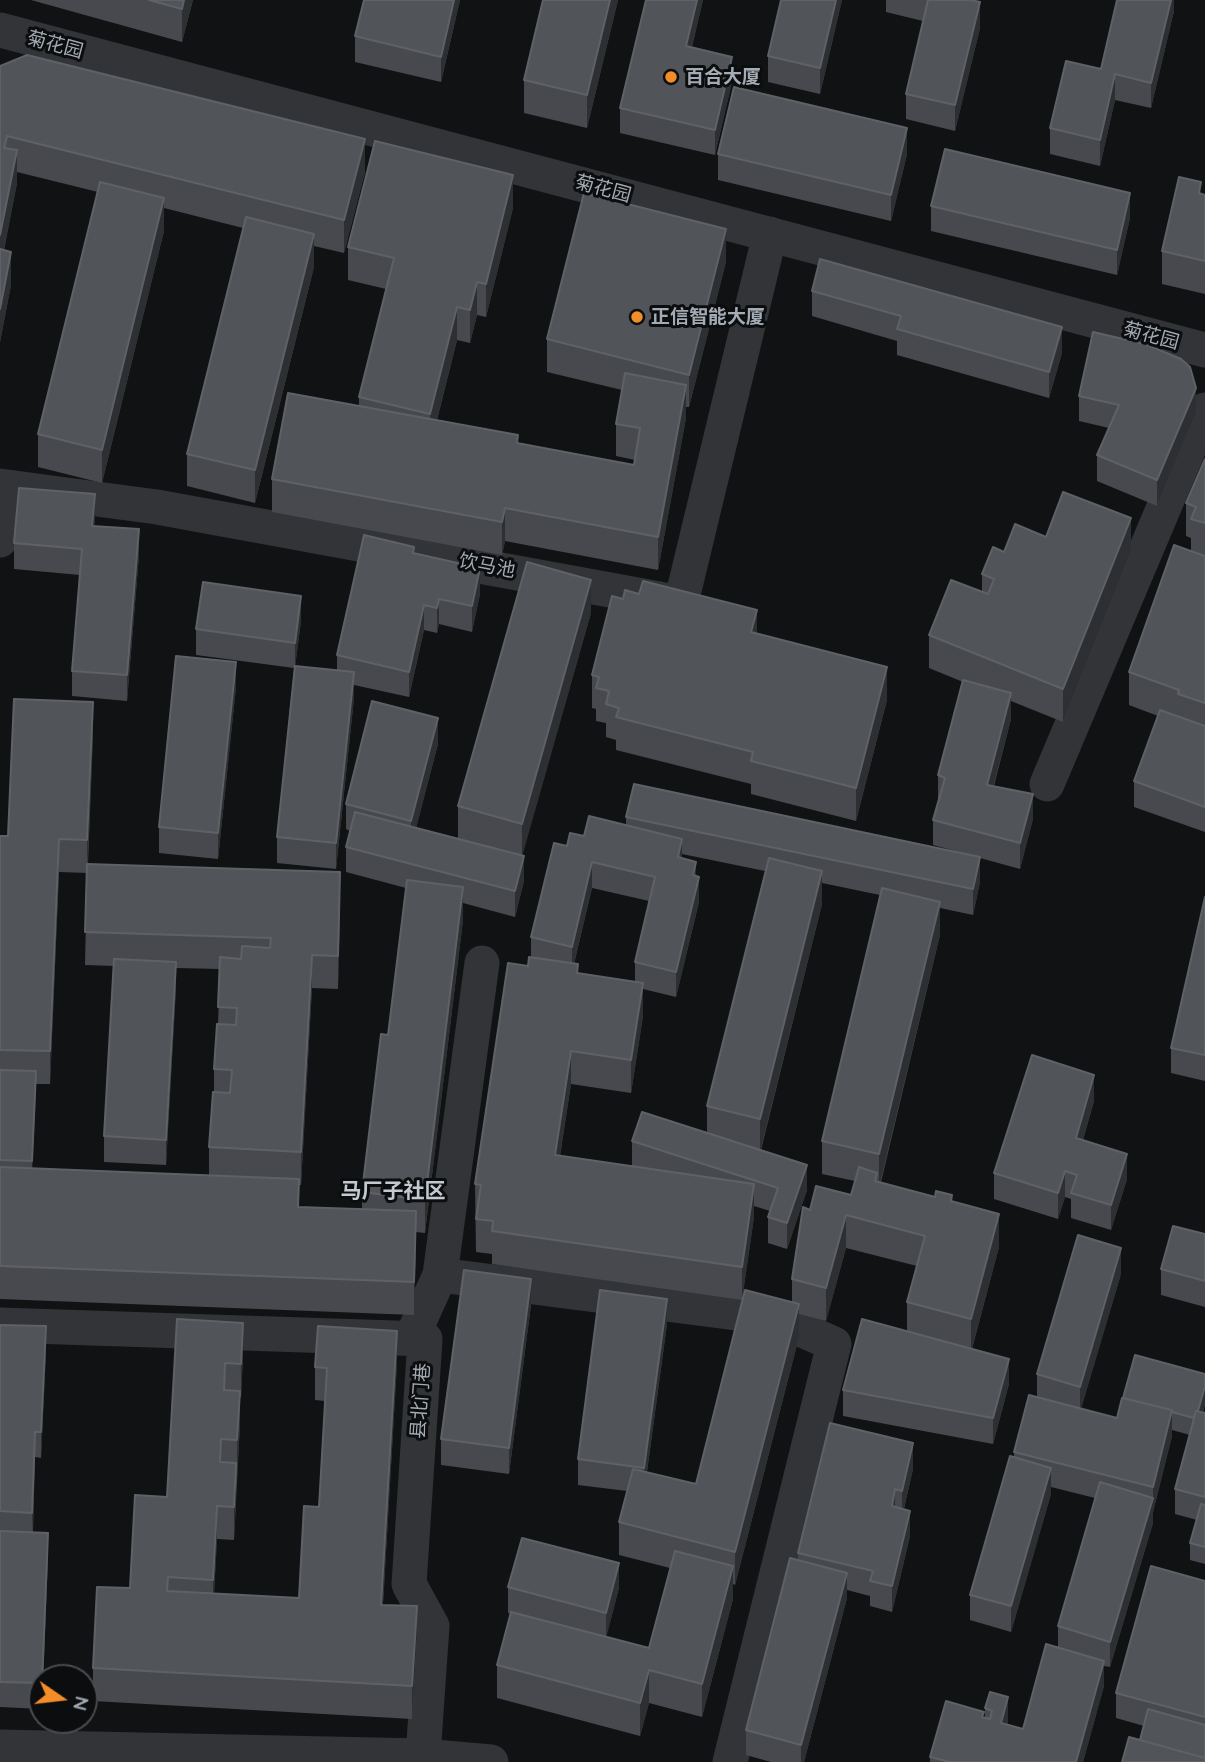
<!DOCTYPE html>
<html>
<head>
<meta charset="utf-8">
<style>
	body { margin:0 }
	#map { position:relative; width:1205px; height:1762px; overflow:hidden; background:#111213; font-family:Quicksand,sans-serif }
	canvas { display:block }
	.north { position:absolute; left:28px; top:1664px; width:70px; height:70px; box-sizing:border-box; background:#0c0d0e; border:2px solid #484c50; border-radius:50%; rotate:104deg; font-size:19px; font-weight:700; line-height:28px; text-align:center; color:#a3abb4 }
	.north::after { content:''; display:block; margin:auto; width:24px; height:32px; background:#f38d2a; clip-path:polygon(50% 0,100% 100%,50% 72%,0 100%) }
</style>
</head>
<body>
<div id="map">
<canvas width="1205" height="1762"></canvas>
<div class="north">N</div>
</div>
<script>
const c = document.querySelector('canvas').getContext('2d');
c.lineJoin = 'round';
function trace(path, color, width, dash) { c.strokeStyle = color; c.lineWidth = width; c.lineCap = dash ? 'butt' : 'round'; c.setLineDash(dash || []); c.stroke(path); }
function fillPath(path, color) { c.fillStyle = color; c.fill(path, 'evenodd'); }
function label(font, color, halo, rows, align = 'center') {
  c.font = font + ' Quicksand,"Noto Sans SC",sans-serif'; c.lineWidth = 6; c.setLineDash([]); c.textBaseline = 'middle'; c.strokeStyle = halo; c.fillStyle = color; for (const [text, x, y, turn = 0] of rows) {
    c.save(); c.translate(x, y); c.rotate((+turn || 0) * Math.PI / 180); c.textAlign = isNaN(turn) ? turn : align; if (halo) c.strokeText(text, 0, 0); c.fillText(text, 0, 0); c.restore();
  }
}
trace(new Path2D(`
	M0 30 1205 350
	M0 486 157 507 681 603 770 234
	M0 540 4 487
	M1047 784 1205 410
	M440 1275 482 963
	M0 1325 425 1339 409 1584 432 1626 423 1756
	M411 1339 440 1275 775 1318 834 1344 730 1762
	M0 1747 423 1756 491 1762`), '#323438', 35);
fillPath(new Path2D(`
	M31 0H193L182 42Z
	M460 0 441 82 355 62V36Z
	M618 0 587 128 524 113V80Z
	M646 0H703L692 47 732 82 715 155 620 133V108Z
	M842 0 820 94 768 82V56Z
	M886 0H971L980 28 955 131 906 119V94L923 21 886 12Z
	M1174 0V11L1151 108 1115 100 1100 166 1050 154V128L1101 69Z
	M0 66 365 172 344 253 314 246V267L255 503 187 486V454L243 228 164 208V231L102 483 38 467V434L98 192 17 172V183L4 250 11 285 0 342Z
	M718 154H907L891 221 718 180Z
	M1201 194 1205 195V294L1162 284V251Z
	M931 206 1130 218 1117 275 931 231Z
	M513 208 486 317 477 315 470 343 457 340 437 420 518 444 634 465 635 460 616 456V424L622 390 547 372V339L726 262 689 407H686V418L658 570 505 541 502 555 272 512V479L359 406V397L386 289 348 280V247Z
	M812 291 1062 353 1049 398 897 355V341L812 316Z
	M1079 396 1196 413 1157 506 1097 481V455L1109 428 1079 421Z
	M1205 459V832L1134 807V781L1158 716 1129 705V672L1191 551V538L1186 536V503Z
	M95 520 94 526 139 555 127 701 72 696V671L80 575 14 569V543Z
	M1046 537 1131 551 1063 722 1011 701V719L994 786 1033 819 1020 869 980 858V882L973 915 940 908V935L881 1182 952 1201 999 1247 972 1349 1009 1384 993 1444 843 1416V1390L907 1331V1302L917 1266 846 1248 826 1321 799 1314V1337L735 1585 733 1584V1599L702 1717 649 1703 640 1736 497 1698V1665L510 1613H508V1587L619 1588 606 1637 649 1648 670 1568 619 1555V1522L627 1491 578 1485V1459L667 1324 647 1472 696 1484 792 1302V1279L810 1210 851 1195 855 1181 822 1174V1141L880 895 822 883V904L761 1150 807 1190 787 1249 768 1243V1217L770 1211 754 1206V1217L742 1300 492 1264V1254L476 1252 475 1184 531 957V937L567 846 584 836 626 825V817L959 852 933 845V820L938 801V775L963 682 929 668V635L982 592V574L1004 552ZM682 854 765 871 707 1106V1133L632 1141V1166L560 1156 571 1084 631 1093 643 1016V989L676 997 699 902 696 876 682 858ZM592 888 649 901 635 962V982L578 973 574 964Z
	M414 553 480 594 472 632 439 624 437 633 424 630 409 697 354 685V698L336 869 277 863V837L294 668 196 655V629L301 621 295 666 337 671V655Z
	M591 613 522 855 524 881 515 917 463 903V920L425 1233 416 1232 414 1315 0 1299V836H8L93 735 88 864 340 905 338 989 312 988 301 1185H299V1207L362 1209V1192L388 1035 406 888 346 872V847L350 831 346 829V804L438 744 416 828 458 838V806ZM59 872 87 873 85 965 114 966 104 1136V1162L166 1165 176 988V968L220 969 218 1024 214 1069V1092L209 1147V1175L32 1168 36 1084H50Z
	M757 633 887 700 856 821 751 794V784L616 750V740L606 737V723L596 721V709L592 708V675Z
	M236 687 218 859 159 853V827Z
	M1205 897V1081L1171 1073V1048Z
	M1094 1101 1083 1140 1127 1179 1111 1230 1071 1218V1199L1065 1197 1058 1219 994 1199V1173Z
	M1205 1234V1307L1161 1295V1269Z
	M1121 1274 1081 1408 1117 1418 1205 1404 1203 1413H1205V1564L1190 1560V1543L1197 1520 1175 1514V1489L1190 1435 1172 1430V1436L1153 1512V1523L1110 1667 1104 1666V1686L1083 1762H930V1757L984 1718H985V1708L990 1692 1008 1723V1724L1023 1729 1058 1648V1626L1095 1498 1051 1487V1494L1011 1632 970 1620V1595L1014 1457V1452L1037 1397V1374Z
	M531 1305 509 1474 441 1465V1439Z
	M177 1319 243 1356 241 1397H240V1424L234 1540 217 1539 214 1594 299 1598 319 1507 325 1401 315 1400V1367L397 1363 383 1605 417 1639 412 1719 93 1701V1668L130 1588 167 1497Z
	M0 1325 46 1352 41 1458 35 1457 33 1532 48 1558 42 1709 0 1707Z
	M913 1469 904 1509 910 1536 892 1612 870 1606V1596L847 1590V1598L804 1762H771L746 1755V1730L798 1560V1553Z
	M1205 1581V1762L1140 1740 1144 1726 1116 1718V1693Z`), '#47494e');
fillPath(new Path2D(`
	M184 0H193L182 42V9Z
	M454 0H460L441 82V57Z
	M610 0H618L587 128V95Z
	M697 0H703L686 71V46Z
	M836 0H842L820 94V68Z
	M1171 0H1174V11L1151 108V83Z
	M980 2V28L955 131V105Z
	M732 57V82L715 155V130Z
	M1115 74V100L1100 166V140Z
	M907 128V154L891 221V195Z
	M365 139V172L344 253V220Z
	M17 150V183L0 268V235Z
	M513 175V208L486 317V284Z
	M1130 193V218L1117 275V250Z
	M164 198V231L102 483V450Z
	M726 229V262L689 407V375Z
	M314 234V267L255 503V470Z
	M11 252V285L0 342V309Z
	M477 282V315L470 343V310Z
	M457 307V340L430 447V414Z
	M1062 327V353L1049 398V372Z
	M686 385V418L658 570V537Z
	M1196 388V413L1157 506V480Z
	M95 494V520L92 552V526Z
	M505 508V541L502 555V522Z
	M1131 518V551L1063 722V689Z
	M139 529V555L127 701V675Z
	M480 568V594L472 632V606Z
	M591 580V613L522 857V824Z
	M301 596V621L295 668V643Z
	M439 599V624L437 633V608Z
	M424 605V630L409 697V672Z
	M757 610V643L751 632Z
	M236 662V687L218 859V833Z
	M887 667V700L856 821V788Z
	M354 672V698L336 869V843Z
	M1011 693V719L987 810V785Z
	M93 702V735L87 873V840Z
	M438 718V744L411 847V821Z
	M1033 794V819L1020 869V843Z
	M59 839V872L50 1084V1051Z
	M682 839V864L678 857Z
	M524 856V881L515 917V891Z
	M980 857V882L973 915V889Z
	M592 862V888L572 972V947Z
	M696 862V887L693 875Z
	M822 871V904L760 1152V1119Z
	M340 872V905L338 989V956Z
	M699 877V902L676 997V972Z
	M463 887V920L425 1233V1200Z
	M940 902V935L879 1187V1154Z
	M312 955V988L301 1185V1152Z
	M176 962V988L166 1165V1140Z
	M643 983V1016L631 1093V1060Z
	M571 1051V1084L555 1188V1155Z
	M36 1071V1089L32 1178V1161Z
	M1094 1075V1101L1076 1163V1138Z
	M1127 1154V1179L1111 1230V1205Z
	M807 1165V1190L787 1249V1223Z
	M1065 1171V1197L1058 1219V1193Z
	M754 1184V1217L742 1300V1267Z
	M416 1211V1244L414 1315V1282Z
	M999 1214V1247L971 1352V1319Z
	M846 1215V1248L826 1321V1288Z
	M1121 1248V1274L1080 1413V1387Z
	M531 1279V1305L509 1474V1448Z
	M667 1299V1324L644 1493V1468Z
	M799 1304V1337L735 1585V1552Z
	M243 1323V1356L241 1397V1364Z
	M46 1326V1352L41 1458V1432Z
	M397 1331V1363L381 1637V1605Z
	M1009 1359V1384L993 1444V1418Z
	M1205 1386V1404L1196 1436V1419Z
	M240 1391V1424L237 1473V1440Z
	M1172 1410V1436L1153 1512V1523L1110 1667V1642L1153 1498V1487Z
	M35 1432V1457L32 1538V1513Z
	M913 1443V1469L902 1516V1491Z
	M236 1463V1496L234 1540V1507Z
	M1051 1468V1494L1011 1632V1606Z
	M895 1489V1515L892 1506Z
	M217 1506V1539L213 1613V1580Z
	M910 1511V1536L892 1612V1586Z
	M48 1533V1558L42 1709V1683Z
	M619 1563V1588L606 1639V1613Z
	M733 1566V1599L702 1717V1684Z
	M847 1573V1598L804 1762H801V1745Z
	M417 1606V1639L412 1719V1686Z
	M1104 1661V1686L1083 1762H1076Z
	M649 1670V1703L640 1736V1703Z
	M1008 1697V1723L1001 1748V1723Z`), '#2d2f32');
const building = new Path2D(`
	M149 0H184L182 9Z
	M364 0H454L441 57 355 36Z
	M543 0H610L587 95 524 80Z
	M646 0H697L686 46 732 57 715 130 620 108Z
	M781 0H836L820 68 768 56Z
	M928 0H971L980 2 955 105 906 94Z
	M1117 0H1171L1151 83 1115 74 1100 140 1050 128 1066 61 1101 69Z
	M27 55 365 139 344 220 7 136 4 148 17 150 0 235V66Z
	M734 87 907 128 891 195 718 154Z
	M375 141 513 175 486 284 477 282 470 310 457 307 430 414 359 397 394 258 348 247Z
	M945 149 1130 193 1117 250 931 206Z
	M1179 177 1201 182 1199 193 1205 195V261L1162 251Z
	M100 182 164 198 102 450 38 434Z
	M584 193 726 229 689 375 547 339Z
	M246 217 314 234 255 470 187 454Z
	M0 249 11 252 0 309Z
	M820 259 1062 327 1049 372 897 329 901 316 812 291Z
	M1093 332 1145 344 1181 359 1190 367 1196 388 1157 480 1097 455 1119 405 1079 396Z
	M625 373 686 385 658 537 505 508 502 522 272 479 288 393 518 435 517 443 634 465 640 428 616 424Z
	M1205 459V523L1191 519 1196 507 1186 503Z
	M19 488 95 494 92 526 139 529 127 675 72 671 82 549 14 543Z
	M1063 492 1131 518 1063 689 929 635 951 580 988 594 994 579 982 574 993 547 1004 552 1015 524 1046 537Z
	M364 535 414 547 413 553 480 568 472 606 439 599 437 608 424 605 409 672 337 655Z
	M1174 545 1205 556V703L1178 694 1179 690 1129 672Z
	M527 562 591 580 522 824 458 806Z
	M643 581 757 610 751 632 887 667 856 788 751 761 753 752 616 717 619 708 606 704 609 691 596 688 599 677 592 675 612 596 623 599 625 590 639 594Z
	M203 582 301 596 295 643 196 629Z
	M176 656 236 662 218 833 159 827Z
	M295 666 354 672 336 843 277 837Z
	M963 680 1011 693 987 785 1033 794 1020 843 933 820 945 778 938 775Z
	M14 699 93 702 87 840 59 839 50 1051 0 1050V836H8Z
	M372 701 438 718 411 821 346 804Z
	M1160 710 1205 726V807L1134 781Z
	M634 784 980 857 973 889 626 817Z
	M355 812 524 856 515 891 346 847Z
	M589 816 682 839 678 857 696 862 693 875 699 877 676 972 635 962 655 877 592 862 572 947 531 937 554 843 567 846 570 833 584 836Z
	M769 858 822 871 760 1119 707 1106Z
	M87 864 340 872 338 956 312 955 301 1152 209 1147 213 1092 230 1093 232 1070 214 1069 217 1024 236 1025 237 1008 218 1007 220 957 241 959 242 946 270 948 271 938 85 932Z
	M407 880 463 887 425 1200 362 1192 381 1034 388 1035Z
	M882 888 940 902 879 1154 822 1141Z
	M1205 897V1055L1171 1048Z
	M529 957 578 964 577 973 643 983 631 1060 571 1051 555 1155 754 1184 742 1267 492 1231 493 1221 476 1219 481 1185 475 1184 508 963 528 966Z
	M114 959 176 962 166 1140 104 1136Z
	M1032 1055 1094 1075 1076 1138 1127 1154 1111 1205 1071 1193 1077 1175 1065 1171 1058 1193 994 1173Z
	M0 1070 36 1071 32 1161 0 1160Z
	M642 1112 807 1165 787 1223 768 1217 778 1188 632 1141Z
	M0 1167 299 1179 298 1207 416 1211 414 1282 0 1266Z
	M859 1167 877 1173 875 1181 935 1197 936 1191 952 1195 951 1201 999 1214 971 1319 907 1302 925 1236 846 1215 826 1288 792 1279 803 1207 810 1210 816 1186 851 1195Z
	M1173 1226 1205 1234V1281L1161 1269Z
	M1078 1235 1121 1248 1080 1387 1037 1374Z
	M464 1270 531 1279 509 1448 441 1439Z
	M600 1290 667 1299 644 1468 578 1459Z
	M745 1290 799 1304 735 1552 619 1522 633 1469 696 1484Z
	M177 1319 243 1323 241 1364 225 1363 224 1390 240 1391 237 1440 221 1439 220 1462 236 1463 234 1507 217 1506 213 1580 168 1577 167 1591 299 1598 304 1506 319 1507 327 1368 315 1367 318 1326 397 1331 381 1605 417 1606 412 1686 93 1668 97 1587 130 1588 135 1495 167 1497Z
	M862 1319 1009 1359 993 1418 843 1390Z
	M0 1325 46 1326 41 1432H35L32 1513 0 1511Z
	M1135 1355 1205 1374V1386L1198 1411H1196L1194 1418 1172 1412V1410L1123 1398Z
	M1029 1395 1117 1418 1122 1398 1172 1410 1153 1487 1014 1452Z
	M1196 1411 1205 1413V1497L1175 1489Z
	M830 1423 913 1443 902 1491 895 1489 892 1506 910 1511 892 1586 870 1581 873 1571 798 1553Z
	M1010 1456 1051 1468 1011 1606 970 1595Z
	M1100 1482 1153 1498 1110 1642 1058 1626Z
	M1201 1504 1205 1505V1547L1190 1543Z
	M0 1531 48 1533 42 1683 0 1682Z
	M522 1538 619 1563 606 1613 508 1587Z
	M675 1551 733 1566 702 1684 649 1670 640 1703 497 1665 511 1612 649 1648Z
	M790 1558 847 1573 801 1745 746 1730Z
	M1151 1566 1205 1581V1717L1116 1693Z
	M1046 1644 1104 1661 1076 1762H950L930 1757 946 1701 984 1712 982 1717 990 1719 992 1711 985 1708 990 1692 1008 1697 1001 1723 1023 1729Z
	M1148 1709 1205 1725V1758L1140 1740Z
	M1129 1737 1205 1758V1762H1122Z`);
fillPath(building, '#515459');
trace(building, '#5e6267', 2);
for (const [x, y, r, color] of [
	[671,77,7,"#f38d2a"],
	[637,317,7,"#f38d2a"]
]) { const dot = new Path2D(); dot.arc(x, y, r, 0, 2 * Math.PI); c.fillStyle = color; c.fill(dot); trace(dot, '#0c0d0e', 2.5); }
label('19px', '#a3abb4', '#0c0d0e', [
	["菊花园",55,45,15],
	["菊花园",603,189,15],
	["菊花园",1151,336,15],
	["饮马池",487,566,11],
	["县北门巷",421,1401,-86]
]);
label('bold 19px', '#a3abb4', '#0c0d0e', [
	["百合大厦",685,77],
	["正信智能大厦",651,317]
], 'left');
label('bold 21px', '#c3c9d0', '#0c0d0e', [
	["马厂子社区",393,1192]
]);
</script>
</body>
</html>
